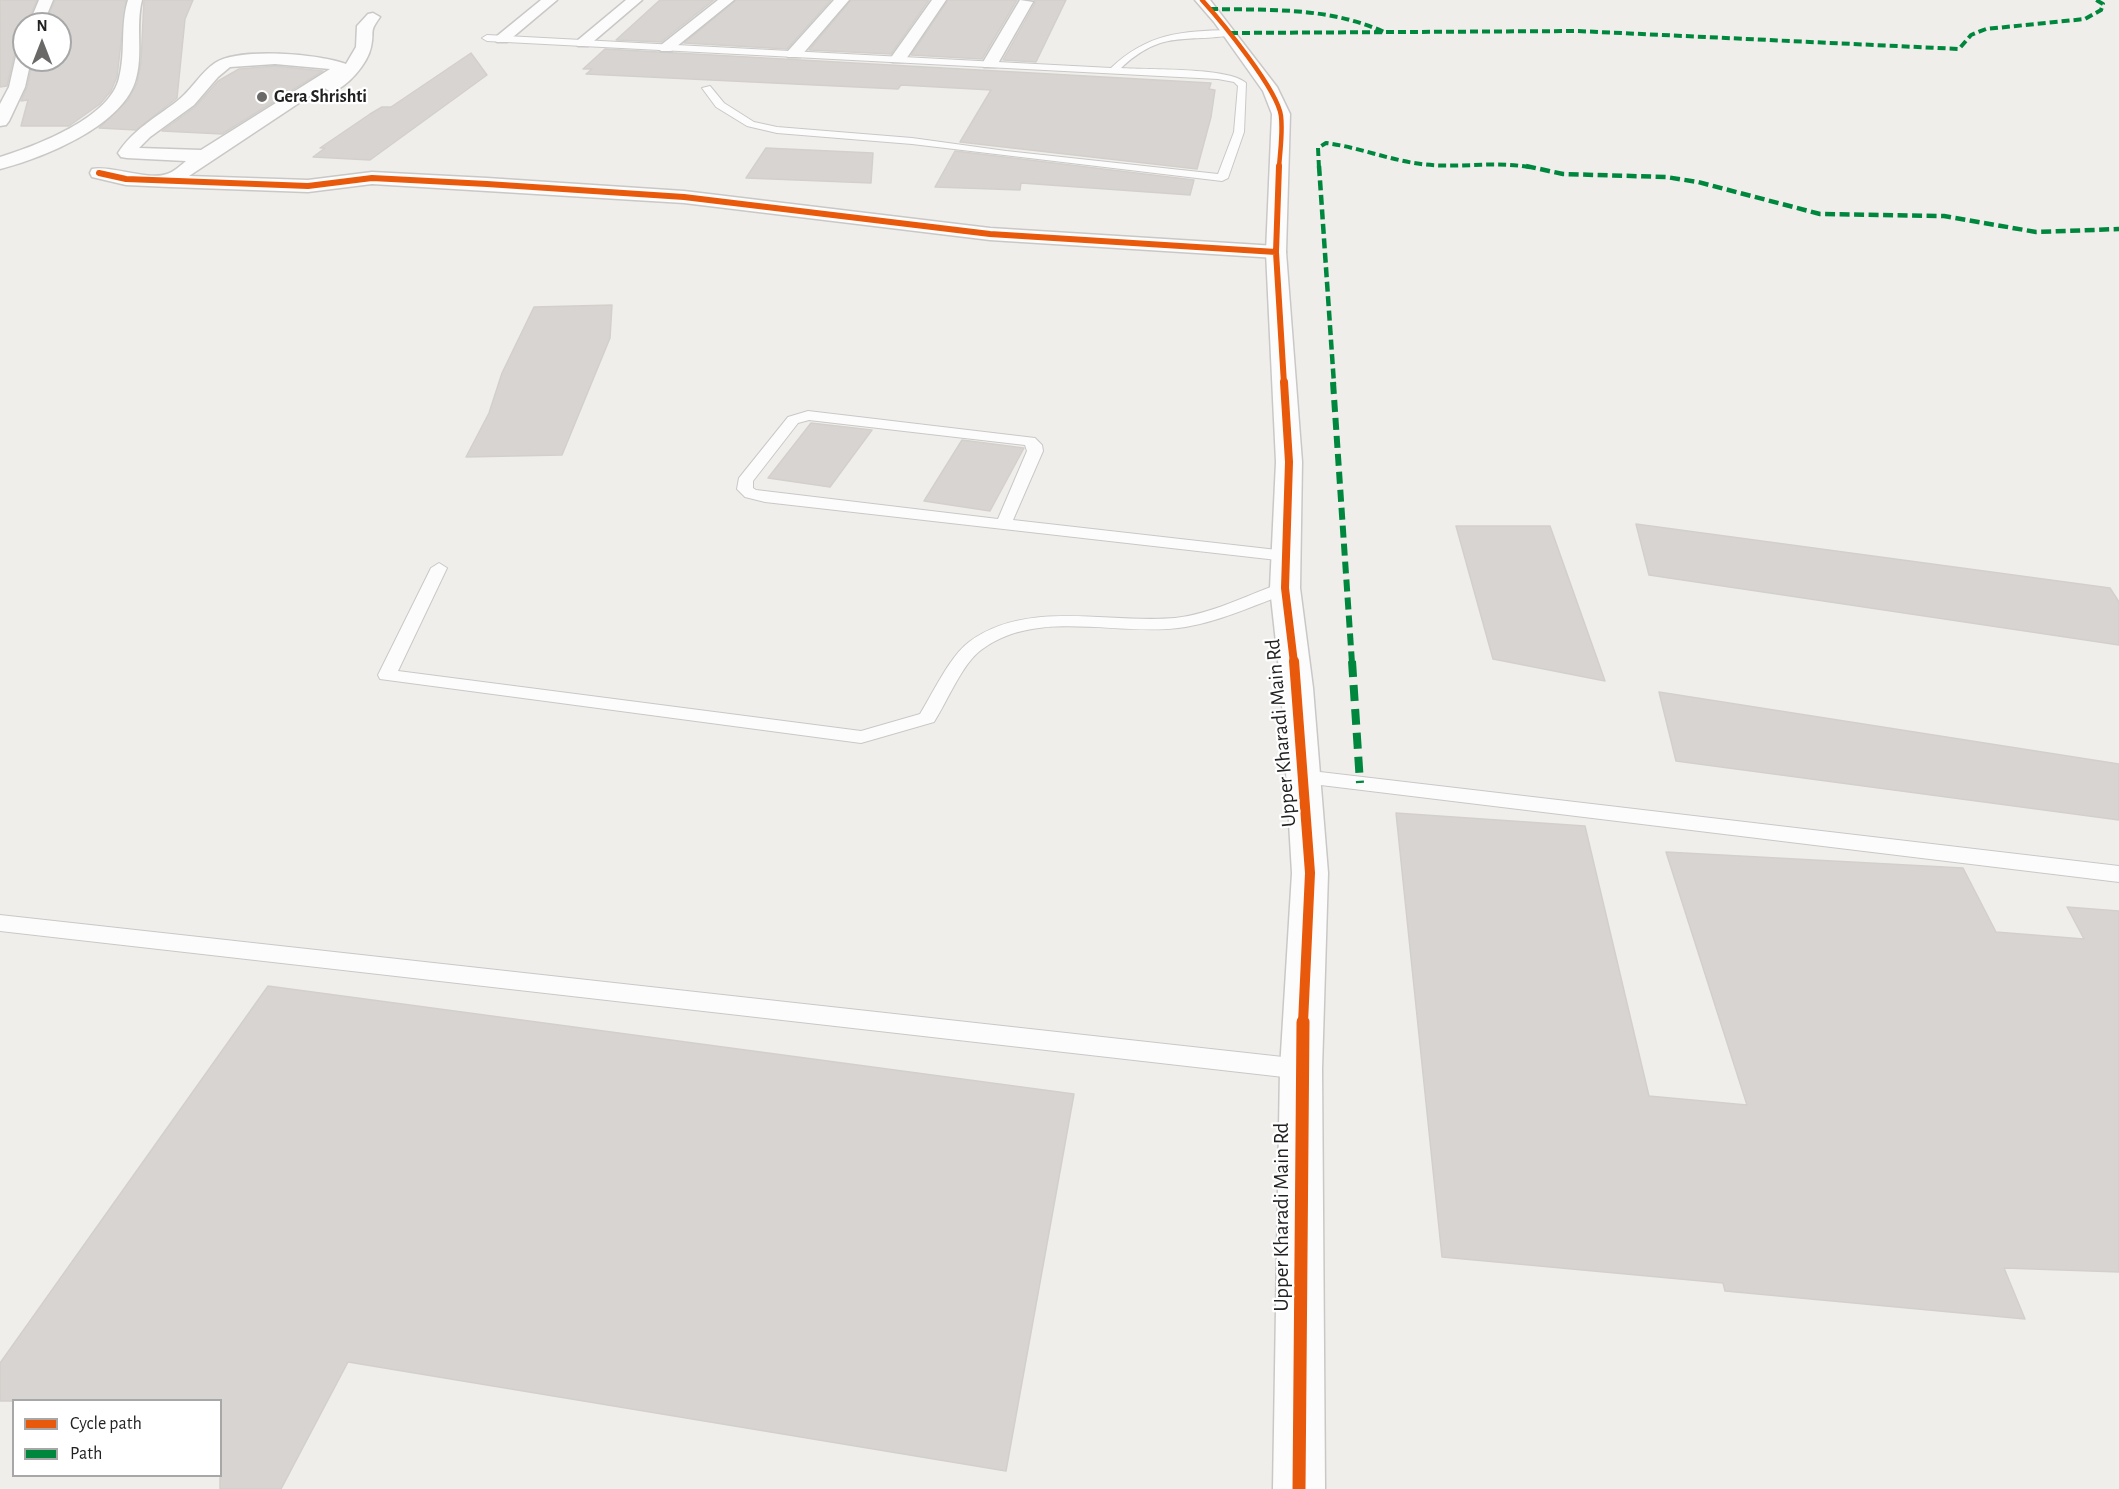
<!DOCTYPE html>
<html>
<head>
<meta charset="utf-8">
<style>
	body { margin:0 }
	#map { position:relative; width:2119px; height:1489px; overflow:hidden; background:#f0eeeb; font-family:"Alegreya Sans",sans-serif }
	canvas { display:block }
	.legend { position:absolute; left:12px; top:1399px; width:210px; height:78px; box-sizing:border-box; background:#fff; border:2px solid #a7a7a7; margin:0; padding:8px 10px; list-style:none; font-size:18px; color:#222 }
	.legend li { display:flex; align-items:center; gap:12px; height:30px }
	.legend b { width:30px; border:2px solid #a7a7a7 }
	.north { position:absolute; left:12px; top:12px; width:60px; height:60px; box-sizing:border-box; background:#fff; border:2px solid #a7a7a7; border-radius:50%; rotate:0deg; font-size:16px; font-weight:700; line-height:24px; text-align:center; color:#222 }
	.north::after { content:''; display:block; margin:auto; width:21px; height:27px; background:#6a6968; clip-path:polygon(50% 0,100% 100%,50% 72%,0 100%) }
</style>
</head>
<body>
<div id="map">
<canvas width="2119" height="1489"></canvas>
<ul class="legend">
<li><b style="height:8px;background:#e8590c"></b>Cycle path</li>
<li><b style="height:8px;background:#00873e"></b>Path</li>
</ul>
<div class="north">N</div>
</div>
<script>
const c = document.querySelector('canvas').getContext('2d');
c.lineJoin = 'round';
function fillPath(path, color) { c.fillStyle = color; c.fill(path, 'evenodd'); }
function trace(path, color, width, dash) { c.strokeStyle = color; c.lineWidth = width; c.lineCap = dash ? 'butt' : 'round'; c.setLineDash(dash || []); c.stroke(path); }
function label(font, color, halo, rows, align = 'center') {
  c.font = font + ' "Alegreya Sans",sans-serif'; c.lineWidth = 4.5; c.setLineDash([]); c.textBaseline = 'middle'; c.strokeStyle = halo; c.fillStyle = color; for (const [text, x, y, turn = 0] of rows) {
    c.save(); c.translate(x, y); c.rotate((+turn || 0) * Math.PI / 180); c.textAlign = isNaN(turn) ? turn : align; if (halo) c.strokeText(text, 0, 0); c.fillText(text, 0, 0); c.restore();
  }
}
const building = new Path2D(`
	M0 0H37L27 24H24V49L14 56 7 86 0 87Z
	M55 0H126L117 77 111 91 100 104 69 126H21L28 100 21 101 27 87 33 60H60V24H45Z
	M144 0H193L185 19 177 98 136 130 99 128 128 100 137 83 141 62Z
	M660 0H714L661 42 616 40Z
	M736 0H831L787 49 684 43Z
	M851 0H929L891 54 809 50Z
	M948 0H1017L982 59 911 55Z
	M1034 0H1066L1036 62 1003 60 1035 3Z
	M605 49 1211 83 1209 89 1215 90 1211 117 1197 169 960 142 991 90 901 85 898 89 586 74 592 69H583Z
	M471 53 487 75 370 160 313 157 325 148H320L370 114 382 107H391Z
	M275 66 323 71 222 134 162 131 195 107 218 81 239 69Z
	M766 148 873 153 871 183 746 178Z
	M955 151 1194 180 1190 195 1021 183 1020 190 935 187Z
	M612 305 610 338 562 455 466 457 489 413 502 373 534 307Z
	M811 423 872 430 830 487 768 478Z
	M962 440 1024 448 990 511 924 501Z
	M1636 524 2110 588 2119 602V645L1649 575Z
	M1456 526H1550L1605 681 1493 659Z
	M1659 692 2119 764V820L1676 761Z
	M1396 813 1585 826 1649 1096 1747 1105 1666 852 1963 868 1996 932 2084 939 2067 907 2119 911V1272L2004 1268 2025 1319 1725 1291 1723 1283 1442 1257Z
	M268 986 1074 1094 1006 1471 348 1362 281 1489H220V1401H0V1363Z`);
fillPath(building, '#d7d4d2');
trace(building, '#d3d0cc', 1.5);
const service = new Path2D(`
	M1230 30 1233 31V35C1185 43 1163 29 1121 68 1149 70 1228 67 1246 83L1244 132 1228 178 1222 181 912 144 777 133 747 126 716 107 702 88 710 86 724 103 754 122 777 127 912 138 1006 151 1218 174 1234 132 1238 86 1234 82 1218 79 487 41 482 38 487 35 1111 68C1148 33 1182 31 1230 30Z
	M808 411 1035 438 1042 445 1043 451 1013 520 1286 551 1294 556 1286 561 765 502 745 497 737 489 739 478 788 417ZM809 420 1025 445 1027 451 998 519 756 490 753 488V481L798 423Z
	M439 563 447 568 398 671 861 731 920 714C933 693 950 656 969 642 1027 599 1108 624 1175 618 1211 614 1245 596 1279 584H1291L1294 588 1291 592C1254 605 1218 623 1178 628 1116 636 1036 608 981 650 962 664 947 702 934 722L861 743 380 679 378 675 431 568Z
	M1303 770 2119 866V882L1296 782 1293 777 1296 772Z
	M0 915 1301 1059 1310 1062 1313 1069 1310 1076 1301 1079 0 931Z`);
const minor = new Path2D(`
	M39 0H53L43 24H29Z
	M128 0H142C135 27 144 55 135 82 120 127 43 158 0 169V157C36 146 110 118 119 78 126 52 120 25 128 0Z
	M541 0H557L507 42H497L494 39 497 36Z
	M626 0H642L588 46H578L575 43 578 40Z
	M718 0H734L671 51H661L658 48 661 45Z
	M834 0H849L800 57H788L786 54 788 51Z
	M932 0H946L904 62H892L890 59Z
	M1020 0 1033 2 996 67H984L982 64Z
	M373 13 380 17C368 34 375 29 371 47 368 63 347 88 331 92L323 87 189 176 308 180 372 172 487 178 684 191 990 228 1276 246 1283 248 1286 252 1283 256 1276 258 990 240 684 203 372 184 308 192 170 187 126 185 92 177 90 173 92 169C110 165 148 181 167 174 174 172 181 165 186 161L127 158 121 157 118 153C133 130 155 118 176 102 191 91 200 73 215 63 239 47 320 54 346 64L356 47 357 26 368 14ZM275 64 330 69 201 150 139 148 150 137 194 105 218 77 230 67Z
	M24 51V60H31L25 87 9 121 6 125 0 126V104L9 87 16 56Z`);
const tertiary = new Path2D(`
	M1195 0H1210L1277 87 1290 114 1286 252 1302 462 1300 588 1313 688 1328 873 1322 1069 1325 1489H1273L1280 1069 1292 873 1281 688 1270 588 1276 462 1266 252 1272 114 1263 91 1214 22Z`);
trace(service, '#c9c8c7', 2);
trace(minor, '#c9c8c7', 3);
trace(tertiary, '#c9c8c7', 3);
fillPath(service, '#fdfcfc');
fillPath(minor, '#fdfcfc');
fillPath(tertiary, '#fdfcfc');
trace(new Path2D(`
	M1210 9C1269 10 1329 7 1384 32
	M1230 33 1578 31 1959 49 1971 35 1986 29 2085 19 2101 10 2103 4 2096 0
	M1319 168 1318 148 1326 143C1358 147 1389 160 1421 164 1459 169 1496 160 1533 168`), '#00873e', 4, [8, 4]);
trace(new Path2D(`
	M1319 166 1334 384
	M1526 166 1563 174 1666 177 1698 182 1820 214 1944 216 2036 232 2119 229`), '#00873e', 4.5, [10, 4.5]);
trace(new Path2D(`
	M1333 382 1352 663`), '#00873e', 6, [12, 6]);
trace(new Path2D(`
	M1352 661 1360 783`), '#00873e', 8, [16, 8]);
trace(new Path2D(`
	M1202 0C1221 21 1278 90 1281 116 1283 133 1280 151 1279 168`), '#e8590c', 4.5);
trace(new Path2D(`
	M1279 166 1276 252 1284 384
	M99 173 126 179 308 186 372 178 487 184 684 197 990 234 1276 252`), '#e8590c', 6);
trace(new Path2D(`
	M1284 382 1289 462 1285 588 1294 663`), '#e8590c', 8);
trace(new Path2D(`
	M1294 661 1310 873 1303 1023`), '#e8590c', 10);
trace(new Path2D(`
	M1299 1489 1303 1022`), '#e8590c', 13);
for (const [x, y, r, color] of [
	[262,97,6,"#6a6968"]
]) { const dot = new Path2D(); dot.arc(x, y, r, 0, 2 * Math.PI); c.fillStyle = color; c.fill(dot); trace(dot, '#fff', 2); }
label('bold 18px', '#222', '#fff', [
	["Gera Shrishti",274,97]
], 'left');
label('21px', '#222', '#fff', [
	["Upper Kharadi Main Rd",1281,733,-95],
	["Upper Kharadi Main Rd",1282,1217,-90]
]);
</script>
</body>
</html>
